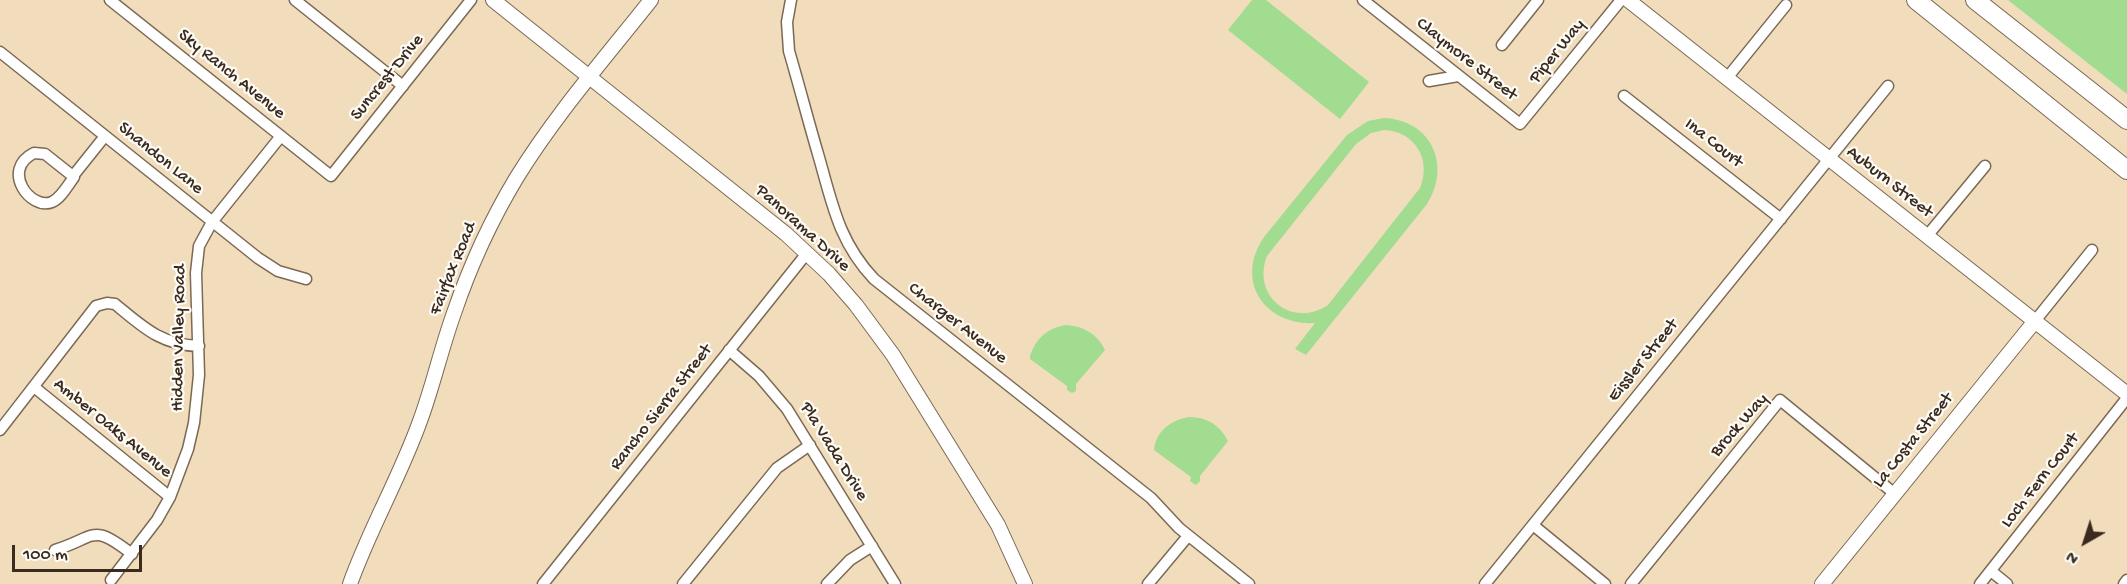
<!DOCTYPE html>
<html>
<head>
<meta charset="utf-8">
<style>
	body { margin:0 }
	#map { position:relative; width:2127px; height:584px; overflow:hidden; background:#f1ddbc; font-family:"Gochi Hand",sans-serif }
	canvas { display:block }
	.north { position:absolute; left:2055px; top:512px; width:60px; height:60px; -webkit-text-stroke:4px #fdfcf7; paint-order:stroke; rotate:219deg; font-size:16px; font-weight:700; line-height:24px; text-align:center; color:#3b2a1e }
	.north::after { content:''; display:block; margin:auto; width:21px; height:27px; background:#3b2a1e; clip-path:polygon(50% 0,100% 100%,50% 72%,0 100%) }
	.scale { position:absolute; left:12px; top:545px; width:130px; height:27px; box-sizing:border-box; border:3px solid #3b2a1e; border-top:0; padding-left:8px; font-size:18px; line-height:21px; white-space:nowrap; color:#3b2a1e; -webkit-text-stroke:4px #fdfcf7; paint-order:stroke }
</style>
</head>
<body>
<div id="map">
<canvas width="2127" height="584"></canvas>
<div class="north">N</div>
<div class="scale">100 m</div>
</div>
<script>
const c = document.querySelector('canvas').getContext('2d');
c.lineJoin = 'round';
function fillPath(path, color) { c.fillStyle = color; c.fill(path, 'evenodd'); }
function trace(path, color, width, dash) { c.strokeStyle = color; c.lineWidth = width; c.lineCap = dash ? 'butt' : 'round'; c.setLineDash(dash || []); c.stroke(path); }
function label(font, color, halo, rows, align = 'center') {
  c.font = font + ' "Gochi Hand",sans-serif'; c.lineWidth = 4.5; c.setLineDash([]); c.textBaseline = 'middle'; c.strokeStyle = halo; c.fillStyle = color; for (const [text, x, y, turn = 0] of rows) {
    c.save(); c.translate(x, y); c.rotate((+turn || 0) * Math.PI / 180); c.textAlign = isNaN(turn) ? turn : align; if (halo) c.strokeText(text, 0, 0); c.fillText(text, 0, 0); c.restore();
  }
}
fillPath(new Path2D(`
	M1252 0H1266L1369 82 1340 119 1228 30Z
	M2008 0H2127V94Z
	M1384 118C1431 120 1452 165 1427 204L1306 355 1295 349 1315 323C1265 326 1234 281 1264 237L1347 135 1368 121ZM1384 130C1415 131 1432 160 1420 188L1328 305C1292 329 1251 296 1267 256L1356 144 1371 133Z
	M1066 325C1084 326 1097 334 1105 350L1076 384V391L1072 393 1067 390V386L1030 359V356C1036 338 1047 328 1066 325Z
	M1189 417C1207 417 1220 425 1228 441L1200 476V481L1196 485 1190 481 1191 477 1154 450C1156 431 1171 420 1189 417Z`), '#a1dc90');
const street = new Path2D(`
	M110 0 331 176 471 0
	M295 0 403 86
	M791 0 787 22 789 51C799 85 808 120 818 154 832 202 838 241 874 279L1151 498 1179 528 1249 584
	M1363 0 1520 124 1621 0
	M1502 45 1538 0
	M0 52 258 258 278 271 306 279
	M1727 78 1786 5
	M1429 81 1458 76
	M1624 96 1781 219
	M34 153 45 154 74 177C68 185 61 198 52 202 31 211 0 170 34 153Z
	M73 176 105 136
	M1927 236 1985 166
	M2035 321 2092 250
	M729 350 759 376 787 409 895 584
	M34 387 170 497
	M0 430 96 306 107 303 115 304C143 327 161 345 199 346
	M1533 525 1605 584
	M55 550C97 537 91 522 132 554
	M1991 571 2007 584
	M111 580 157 520 170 497 188 449 194 423 199 375 196 273 199 246 212 222 281 136
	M543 584 807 253
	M683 584 777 468 810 445
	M827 584 850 560 872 546
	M1148 584 1188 536
	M1485 584 1888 86
	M1631 584 1780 400 1895 494
	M1980 584 2127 398
	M2124 584 2127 580`);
const secondary = new Path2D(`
	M493 0 786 234 829 274 856 305 893 355 998 525 1025 584
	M1628 0 2127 394
	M350 584C370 528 400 477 420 421 433 386 441 349 454 313 470 266 491 220 517 177 556 114 605 58 651 0
	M1822 584 2035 321`);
const highway = new Path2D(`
	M1916 0 2127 170
	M1975 0 2127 120`);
trace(street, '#7b6955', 13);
trace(secondary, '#7b6955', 16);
trace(highway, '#7b6955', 20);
trace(street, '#fff', 10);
trace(secondary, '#fff', 14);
trace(highway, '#fff', 18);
label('18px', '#3b2a1e', '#fdfcf7', [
	["Piper Way",1558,52,-51],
	["Claymore Street",1466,60,38],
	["Sky Ranch Avenue",231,75,39],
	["Suncrest Drive",388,78,-51],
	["Ina Court",1713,144,38],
	["Shandon Lane",160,159,39],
	["Auburn Street",1889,183,38],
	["Panorama Drive",802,229,42],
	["Fairfax Road",454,269,-68],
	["Charger Avenue",957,324,38],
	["Hidden Valley Road",180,338,-89],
	["Eissler Street",1644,361,-51],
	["Rancho Sierra Street",662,408,-52],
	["Brock Way",1740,426,-49],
	["Amber Oaks Avenue",112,429,39],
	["La Costa Street",1914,441,-51],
	["Pla Vada Drive",833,452,58],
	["Loch Fern Court",2041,481,-52]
]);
</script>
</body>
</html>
